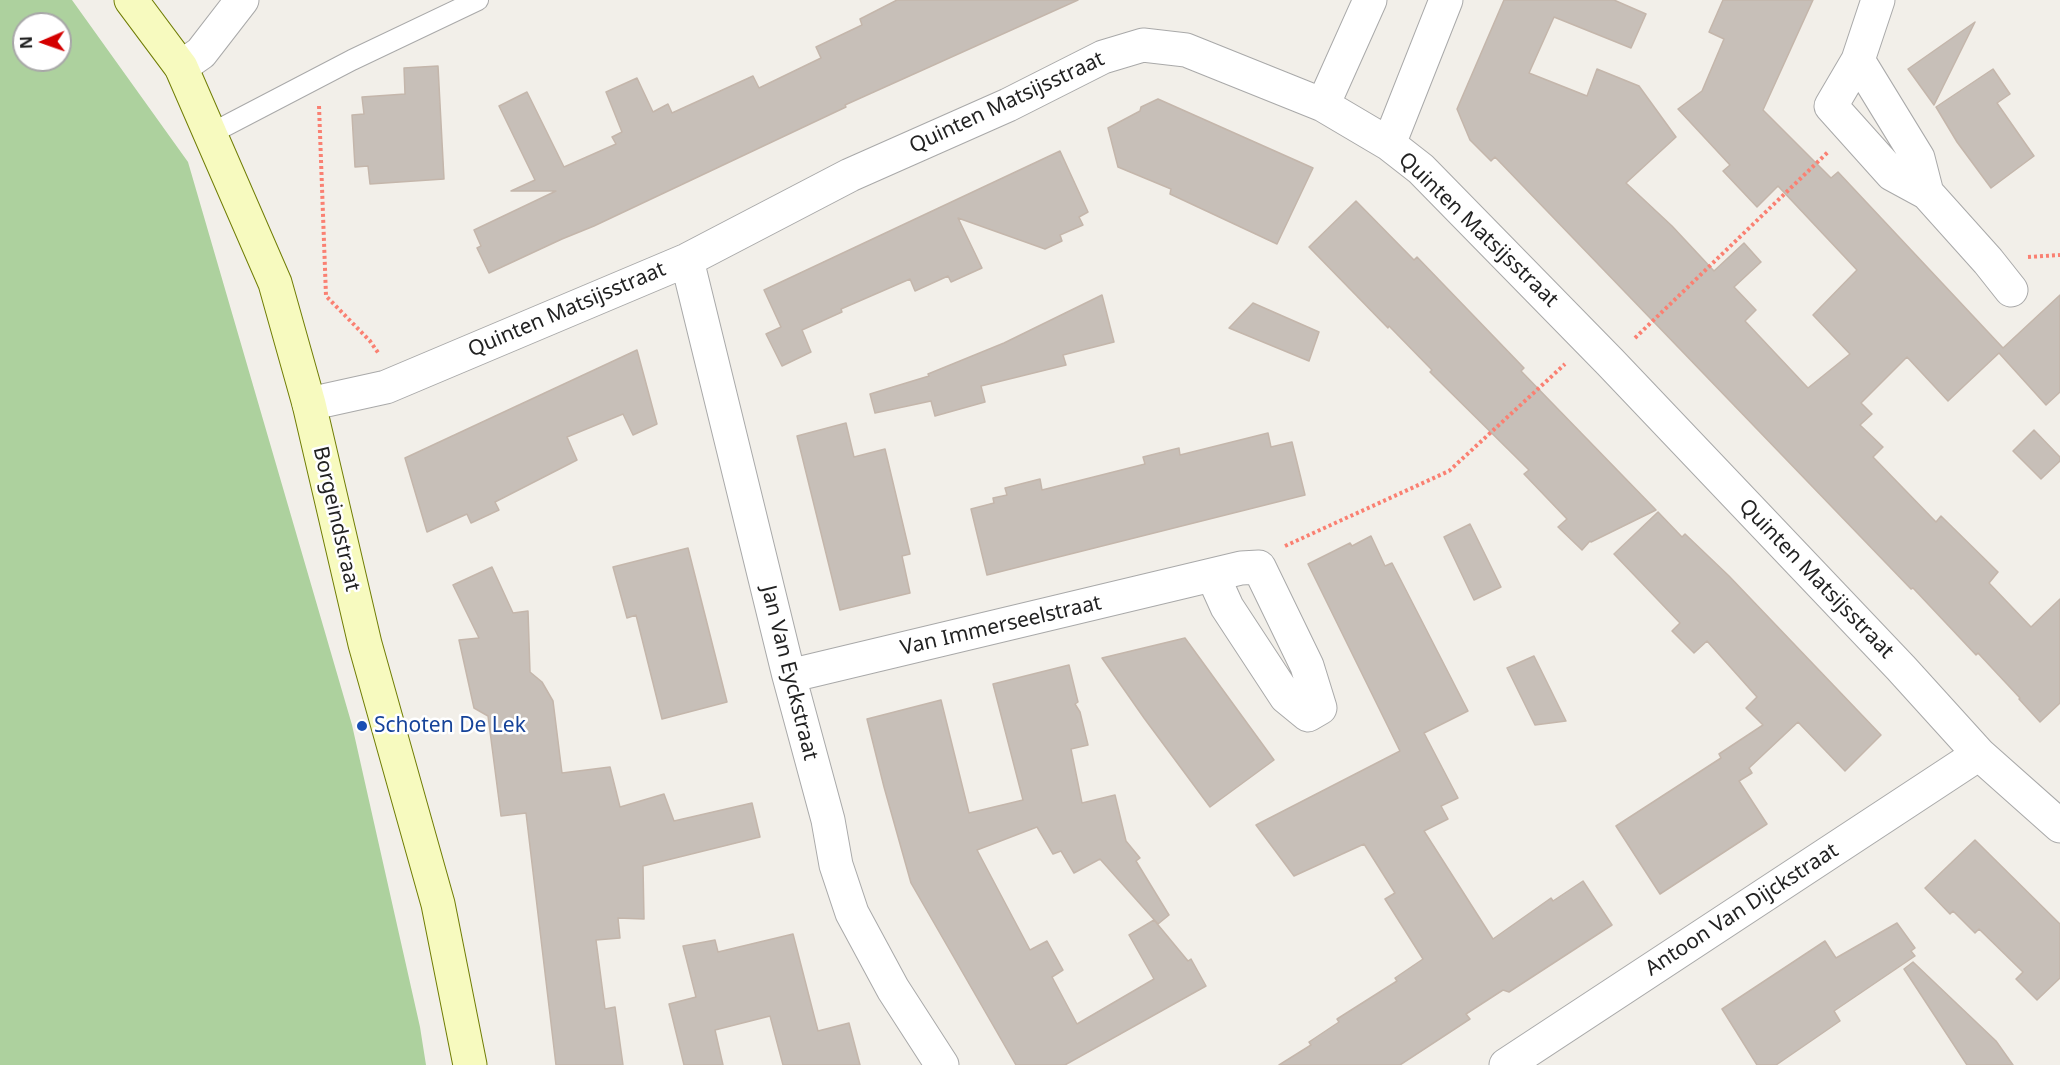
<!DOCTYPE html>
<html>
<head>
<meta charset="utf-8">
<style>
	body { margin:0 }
	#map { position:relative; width:2060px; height:1065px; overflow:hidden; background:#f2efe9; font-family:"Noto Sans",sans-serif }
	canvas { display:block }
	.north { position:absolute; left:12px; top:12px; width:60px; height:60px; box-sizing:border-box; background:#fff; border:2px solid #a7a7a7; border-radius:50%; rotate:268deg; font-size:16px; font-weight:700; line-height:24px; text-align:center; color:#222 }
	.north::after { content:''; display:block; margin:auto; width:21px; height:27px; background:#d40000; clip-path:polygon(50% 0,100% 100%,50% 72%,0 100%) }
</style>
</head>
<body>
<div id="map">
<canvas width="2060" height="1065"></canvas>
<div class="north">N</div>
</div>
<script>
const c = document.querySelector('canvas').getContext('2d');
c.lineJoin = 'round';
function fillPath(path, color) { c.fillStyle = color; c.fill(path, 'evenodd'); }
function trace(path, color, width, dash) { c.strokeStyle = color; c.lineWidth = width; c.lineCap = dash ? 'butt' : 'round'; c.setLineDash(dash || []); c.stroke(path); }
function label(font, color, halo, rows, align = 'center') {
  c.font = font + ' "Noto Sans",sans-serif'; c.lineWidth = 5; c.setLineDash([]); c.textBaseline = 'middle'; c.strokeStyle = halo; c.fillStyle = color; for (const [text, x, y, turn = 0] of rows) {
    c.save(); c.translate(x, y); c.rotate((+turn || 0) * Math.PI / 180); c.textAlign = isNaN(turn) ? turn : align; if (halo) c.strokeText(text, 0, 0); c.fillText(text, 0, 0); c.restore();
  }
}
fillPath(new Path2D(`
	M0 0H72L188 162 352 725 420 1027 426 1065H0ZM24 24H60V60H24Z`), '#add19e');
const building = new Path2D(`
	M897 0H1078L845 105 846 107 594 226 562 239 489 273 477 248 481 246 474 230 556 191H511L535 180 499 106 527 92 564 167 616 144 612 137 622 132 606 92 637 78 653 112 668 104 672 113 753 76 759 88 821 58 816 47 862 25 860 19Z
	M1504 0H1614L1646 14 1631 48 1554 17 1529 73 1587 96 1597 69 1639 86 1676 137 1626 183 1672 226 1714 271 1744 243 1761 262 1734 287 1756 310 1745 321 1808 388 1850 354 1813 315 1857 270 1778 186 1757 207 1723 171 1730 165 1678 109 1702 91 1724 39 1709 32 1723 0H1813L1763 110 1831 178 1838 172 2003 348 2060 295V392L2046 405 1999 353 1948 401 1907 357 1861 403 1872 414 1860 425 1883 447 1873 457 1936 522 1941 516 1998 572 1989 583 2031 627 2060 599V703L2040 722 2019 699 2020 698 1978 653 1976 655 1913 588 1911 589 1495 157 1491 161 1470 140 1457 109Z
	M1975 22 1934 105 1908 69Z
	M438 66 444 179 370 184 368 166 355 167 352 115 364 114 362 97 405 94 404 68Z
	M1993 69 2010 94 1997 103 2034 156 1991 188 1957 142 1936 107Z
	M1158 99 1313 168 1277 244 1170 194 1171 189 1118 167 1108 128 1140 111 1141 107Z
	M1060 151 1088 212 1079 217 1083 225 1060 235 1062 241 1045 249 958 218 982 268 951 282 948 276 915 291 910 279 841 309 842 312 802 330 811 352 782 366 766 334 781 327 764 290Z
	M1356 201 1414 260 1417 257 1524 368 1521 371 1656 510 1591 542 1590 541 1582 550 1558 527 1567 519 1524 474 1529 470 1430 372 1432 370 1389 326 1388 328 1309 247Z
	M1102 295 1114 342 1063 355 1066 365 981 386 985 402 935 416 931 401 875 413 870 394 929 376 928 374 1004 343Z
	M1253 303 1319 332 1309 361 1229 328Z
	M637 350 657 424 633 435 623 414 567 437 577 460 495 502 499 510 471 523 467 514 427 532 405 458Z
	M846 423 854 457 885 449 910 554 902 556 910 593 840 610 797 436Z
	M2034 430 2060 457V461L2041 479 2013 451Z
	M1268 433 1271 447 1292 442 1305 495 987 575 971 509 994 503 993 498 1007 495 1005 488 1040 479 1042 490 1145 464 1143 457 1179 448 1180 455Z
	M1658 512 1682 537 1685 534 1729 576 1881 735 1845 771 1798 722 1749 768 1752 773 1739 781 1767 824 1660 894 1616 826 1721 758 1719 754 1763 725 1746 708 1757 697 1707 641 1694 653 1672 631 1680 623 1614 554Z
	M1470 524 1501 587 1474 600 1444 537Z
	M1371 536 1385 566 1392 563 1468 711 1424 733 1458 798 1441 806 1448 819 1424 831 1493 939 1551 898 1553 901 1583 881 1612 925 1509 992 1503 990 1466 1014 1470 1019 1400 1065H1279L1311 1045 1309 1042 1339 1022 1337 1019 1397 981 1395 978 1423 959 1385 899 1395 893 1364 844 1294 876 1256 825 1400 751 1308 564 1350 543 1352 546Z
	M688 548 727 702 662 719 636 615 627 618 613 567Z
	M492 567 513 613 528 611 530 672 542 682 553 701 562 773 610 767 620 807 664 794 674 821 752 803 760 837 643 866 644 919 618 918 620 938 596 940 605 1009 615 1007 623 1065H556L526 813 501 816 488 716 474 708 459 640 479 638 453 585Z
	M1185 638 1274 760 1210 807 1144 718 1102 658Z
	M1534 656 1566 721 1535 725 1507 668Z
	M1069 665 1078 702 1075 704 1080 712 1088 745 1071 749 1082 803 1115 795 1126 841 1140 858 1136 861 1169 915 1158 924 1100 859 1074 873 1061 851 1053 854 1037 827 977 850 1030 950 1047 941 1063 970 1052 977 1077 1024 1154 979 1129 935 1154 920 1188 961 1191 959 1206 986 1065 1065H1016L911 883 884 787 867 719 941 700 969 813 1023 800 993 684Z
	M1975 840 2060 924V978L2037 1000 2016 979 2023 972 1979 929 1975 933 1953 911 1950 914 1925 888Z
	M1897 923 1915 948 1911 951 1915 956 1834 1011 1840 1021 1776 1065H1757L1722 1009 1825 941 1836 958Z
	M793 934 818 1031 849 1023 860 1065H783L770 1016 715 1030 723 1065H684L669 1004 696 997 683 946 715 940 718 952Z
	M1913 962 1996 1041 2013 1065H1967L1904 969Z`);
fillPath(building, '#c7bfb8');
trace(building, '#c4b6ab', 1.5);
const lane = new Path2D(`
	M210 134 352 60 478 0`);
const street = new Path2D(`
	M1878 0 1858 60 1831 106 1892 174 1927 193
	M1858 60 1918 158 1927 193 1988 261 2011 290
	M181 67 201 53 242 0
	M1323 105 1370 0
	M1389 144 1446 0
	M687 260 789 676 828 820 836 865 852 913 893 989 942 1065
	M309 404 386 387 687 260 850 175 1008 105 1103 57 1143 45 1186 50 1323 105 1389 144 1421 169 1610 362 1901 668 1979 754 2060 826
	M789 676 1241 568 1259 567 1307 666 1320 708 1308 715 1286 697 1227 607 1213 576
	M1506 1065 1979 754`);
const secondary = new Path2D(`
	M131 0 181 67 275 283 309 404 365 644 438 904 470 1065`);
trace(lane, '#a9a9a9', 22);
trace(street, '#a9a9a9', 35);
trace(secondary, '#707d05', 35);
trace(new Path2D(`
	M319 106 326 296 370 341 379 354
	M2028 257 2060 255
	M1635 338 1828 152
	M1285 546 1449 471 1565 364`), '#fa8072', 4, [3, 3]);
trace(lane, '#fff', 20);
trace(street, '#fff', 33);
trace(secondary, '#f7fabf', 33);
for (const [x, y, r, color] of [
	[362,726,6,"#1a4fb4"]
]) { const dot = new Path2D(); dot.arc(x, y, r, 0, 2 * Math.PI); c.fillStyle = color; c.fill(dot); trace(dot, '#fff', 2); }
label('21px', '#222', '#fff', [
	["Quinten Matsijsstraat",1007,103,-25],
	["Quinten Matsijsstraat",1478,230,44],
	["Quinten Matsijsstraat",567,310,-23],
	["Borgeindstraat",336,519,77],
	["Quinten Matsijsstraat",1816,579,46],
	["Van Immerseelstraat",1001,626,-13],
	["Jan Van Eyckstraat",789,673,76],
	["Antoon Van Dijckstraat",1742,910,-33]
]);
label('21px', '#164399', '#fff', [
	["Schoten De Lek",374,726]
], 'left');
</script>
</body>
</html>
